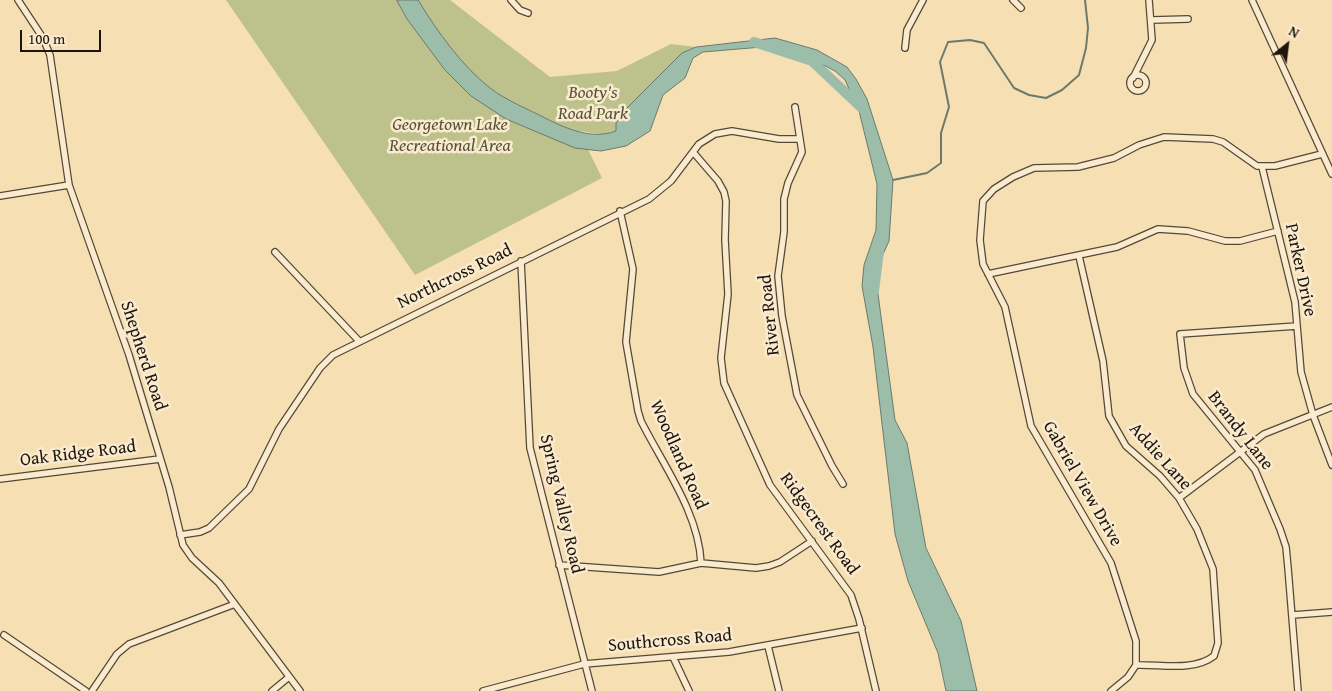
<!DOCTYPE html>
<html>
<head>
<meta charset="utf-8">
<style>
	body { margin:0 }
	#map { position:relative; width:1332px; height:691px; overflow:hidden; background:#f7dfb4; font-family:"Gentium Book Plus",serif }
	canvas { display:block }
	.north { position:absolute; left:1262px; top:20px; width:50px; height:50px; -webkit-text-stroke:4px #faeace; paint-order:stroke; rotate:29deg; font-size:14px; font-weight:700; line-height:20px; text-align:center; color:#1d150d }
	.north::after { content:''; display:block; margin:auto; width:18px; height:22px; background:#1d150d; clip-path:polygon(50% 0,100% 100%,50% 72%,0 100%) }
	.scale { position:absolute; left:20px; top:30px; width:81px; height:22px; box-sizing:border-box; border:2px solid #1d150d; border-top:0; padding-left:6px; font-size:15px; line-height:18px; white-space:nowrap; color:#1d150d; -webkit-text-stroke:4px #faeace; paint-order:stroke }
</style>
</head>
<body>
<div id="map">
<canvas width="1332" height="691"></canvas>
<div class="north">N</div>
<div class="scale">100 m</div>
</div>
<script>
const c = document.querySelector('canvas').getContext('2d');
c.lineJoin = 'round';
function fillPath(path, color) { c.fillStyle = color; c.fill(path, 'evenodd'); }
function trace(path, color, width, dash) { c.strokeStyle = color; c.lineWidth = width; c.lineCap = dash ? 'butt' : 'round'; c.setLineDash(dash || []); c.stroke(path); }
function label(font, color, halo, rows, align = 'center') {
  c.font = font + ' "Gentium Book Plus",serif'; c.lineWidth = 5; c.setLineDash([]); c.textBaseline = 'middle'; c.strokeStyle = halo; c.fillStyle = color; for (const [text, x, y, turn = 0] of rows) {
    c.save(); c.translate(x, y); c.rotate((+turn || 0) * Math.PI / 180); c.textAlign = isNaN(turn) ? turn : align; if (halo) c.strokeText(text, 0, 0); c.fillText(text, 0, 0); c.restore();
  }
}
fillPath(new Path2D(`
	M226 0H450L550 77 617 71 671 44 696 47 682 53 627 108 616 131 607 135 579 131 602 178 415 275Z`), '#bdc28d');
const water = new Path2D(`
	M397 0H418C437 31 461 65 490 88 507 101 528 109 547 119 567 129 593 140 616 131V123L627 108 682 53 696 47 775 38 817 50 847 67 856 79 867 99 893 180 889 241 875 272 895 420 907 443 926 548 961 621 977 691H946L938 653 908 581 895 534 873 347 862 286 864 265 876 230 877 184 859 111 845 80 835 71 818 62 799 53 774 46 703 52 693 58 685 78 663 95 650 131 626 146 601 151 575 148 506 119 471 96 445 70 407 19Z`);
fillPath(water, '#9dbdab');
trace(water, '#6a7a6c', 1);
trace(new Path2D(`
	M893 180 927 173 941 163V133L949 107 940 62 948 42 970 40 984 43 1014 88 1029 95 1046 98 1062 90 1079 75 1086 48 1088 28 1085 0`), '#6a7a6c', 2);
trace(new Path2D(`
	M754 42 812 61 864 110
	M874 291 879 251`), '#9dbdab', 10);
const minor = new Path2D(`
	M18 0 43 38 50 55 69 185 129 355 169 487 183 545 192 558 219 583 300 691
	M511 0 520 10 528 13
	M1013 0 1021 8
	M1252 0 1332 174
	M1152 20 1188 19
	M905 48 907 30 923 0
	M1130 83a8 8 0 1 1 16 0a8 8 0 1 1-16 0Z
	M1133 78 1152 40 1149 0
	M795 107 802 152 788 183 784 199V232L778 276 782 316 797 395 832 466 843 484
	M693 152 718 181 724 192 726 201 725 240 728 294 721 358 724 383 770 485 851 595 859 619 876 691
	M1262 167 1295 302 1301 372 1313 415 1332 465
	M0 196 69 185
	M620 211 633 269 626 342 638 411 641 421C663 465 699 513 701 563
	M275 252 359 341
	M1079 256 1103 361 1109 416 1126 446 1160 476 1179 498 1197 529 1213 569 1218 643 1214 656C1193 672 1161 664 1136 665
	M521 261 530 448 592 691
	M988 274 1117 247 1158 229 1188 231 1225 241H1240L1278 231
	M1297 326 1180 334 1184 368 1193 394 1255 470 1280 529 1286 547 1288 568 1298 691
	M0 479 160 459
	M1179 498 1264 434 1332 407
	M180 535 200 532 209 528 249 489 279 429 320 368 333 355 649 199 671 181 699 144 715 134 732 131 779 139H800
	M559 565 659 572 701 563 756 568 769 566 780 562 812 541
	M1293 615 1332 612
	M4 635 86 691
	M768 646 779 691
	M673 657 689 691
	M92 691 117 654 129 644 235 604
	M272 691 289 677
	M483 691 584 664 729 652 862 628
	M1111 691 1128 677 1136 665V641L1111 563 1031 426 1005 307 983 264 980 240 983 201 994 189 1013 177 1034 168 1078 167 1114 158 1139 145 1164 137 1213 139 1223 142 1257 166H1275L1322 154`);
trace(minor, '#544837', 8);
trace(minor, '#faeace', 5.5);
label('italic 18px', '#55523a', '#faeace', [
	["Booty's",593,93],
	["Road Park",593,114],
	["Georgetown Lake",450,125],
	["Recreational Area",450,146]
]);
label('18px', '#1d150d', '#faeace', [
	["Parker Drive",1300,270,78],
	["Northcross Road",455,277,-26],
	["River Road",770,315,-96],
	["Shepherd Road",143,356,72],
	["Brandy Lane",1240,431,52],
	["Oak Ridge Road",78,454,-7],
	["Woodland Road",678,455,66],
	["Addie Lane",1160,457,48],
	["Gabriel View Drive",1082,484,60],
	["Spring Valley Road",561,504,77],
	["Ridgecrest Road",819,524,54],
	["Southcross Road",670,641,-5]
]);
</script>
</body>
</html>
